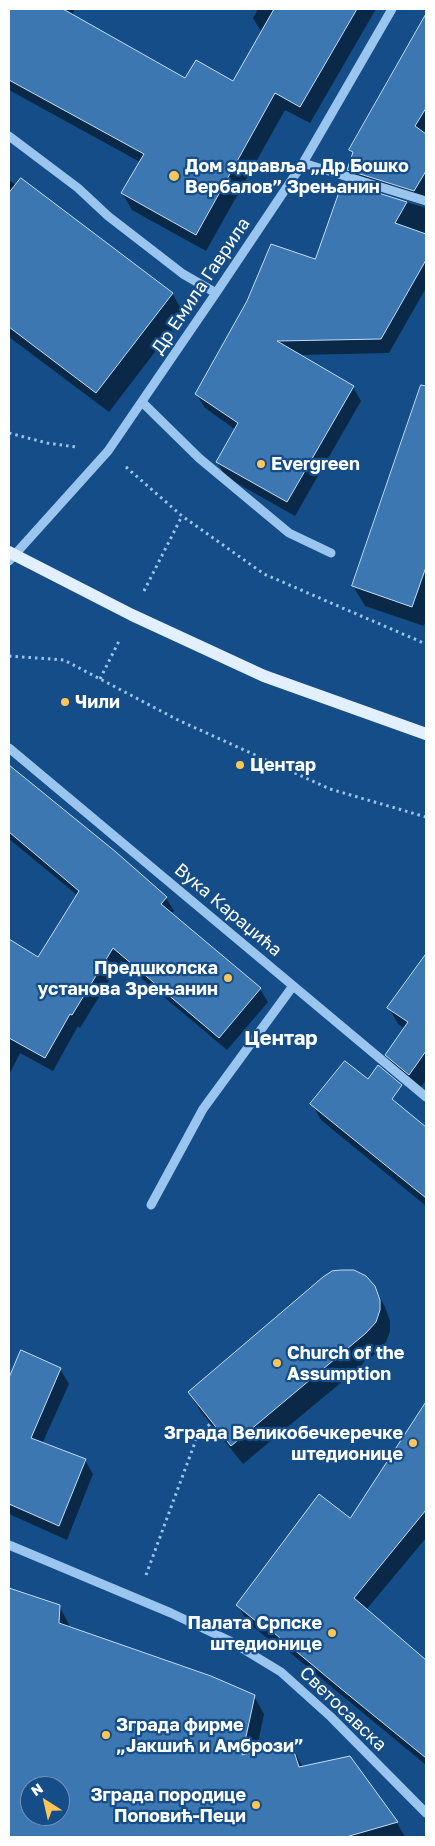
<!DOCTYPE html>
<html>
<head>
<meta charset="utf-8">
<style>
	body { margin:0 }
	#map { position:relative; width:435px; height:1846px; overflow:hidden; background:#144d87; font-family:"Golos Text",sans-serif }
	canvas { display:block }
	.frame { position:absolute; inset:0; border:10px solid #fff; pointer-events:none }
	.north { position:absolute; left:20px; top:1776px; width:50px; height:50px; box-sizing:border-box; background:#144d87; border:1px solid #7294b7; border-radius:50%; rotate:325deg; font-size:14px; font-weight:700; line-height:20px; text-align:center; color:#fff }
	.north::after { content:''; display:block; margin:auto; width:18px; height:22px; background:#ffc557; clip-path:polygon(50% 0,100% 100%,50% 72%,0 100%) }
</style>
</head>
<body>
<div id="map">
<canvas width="435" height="1846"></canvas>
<div class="frame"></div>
<div class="north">N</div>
</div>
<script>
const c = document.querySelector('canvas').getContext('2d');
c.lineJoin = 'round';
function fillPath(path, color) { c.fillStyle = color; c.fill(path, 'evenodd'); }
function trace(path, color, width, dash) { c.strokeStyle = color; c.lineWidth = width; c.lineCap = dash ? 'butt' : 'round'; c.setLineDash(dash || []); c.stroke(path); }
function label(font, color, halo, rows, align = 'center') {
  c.font = font + ' "Golos Text",sans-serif'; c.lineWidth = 4.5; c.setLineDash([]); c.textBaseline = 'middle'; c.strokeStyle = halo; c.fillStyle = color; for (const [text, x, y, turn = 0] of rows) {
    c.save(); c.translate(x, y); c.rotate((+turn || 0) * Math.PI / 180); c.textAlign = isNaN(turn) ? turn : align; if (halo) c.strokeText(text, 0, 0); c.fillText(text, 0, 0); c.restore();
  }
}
fillPath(new Path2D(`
	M9 9H75L72 15 186 80 234 82 262 33 253 18 258 9H376L310 123 285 110 206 251 132 210 122 193 140 162 9 90Z
	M426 18V206L356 184 348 170 354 155 351 150Z
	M9 180 172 293 184 314 109 412 9 337Z
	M343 183 426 208V288L389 353 298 355 353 387 361 401 295 516 226 477 217 462 236 430 205 408 196 394 316 261Z
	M418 396 426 398V620L424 626 365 606 353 586Z
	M9 766 166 898 174 911 171 914 260 989 268 1002 227 1050 121 961 80 1028 78 1026 53 1071 20 1053 9 1075V941L38 959 77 895 9 839Z
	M426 956V1080L419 1090 396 1071 387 1055 405 1029 398 1024 389 1008Z
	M345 1062 426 1129V1206L321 1120 312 1104Z
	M374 1286 385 1307 390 1321V1331L386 1342 377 1352 368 1360 366 1359 361 1366 243 1464 201 1412 189 1393Z
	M22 1352 60 1369 69 1384 42 1444 85 1460 93 1474 67 1540 9 1514V1382Z
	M405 1437 426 1454V1538L366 1610 426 1662V1765L276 1641H271L247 1622 238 1605 350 1520Z
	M9 1589 59 1606 69 1624V1628L254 1696 264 1714 256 1753 291 1744 303 1768 350 1757 397 1823 405 1837H9ZM30 1786H60V1816H30Z`), '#0007');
const building = new Path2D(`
	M9 9H63L185 78 196 60 233 81 274 9H357L300 107 275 93 196 235 121 193 144 154 9 80Z
	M426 14V108L415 126 426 134V171L414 191 347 170 353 152 349 150Z
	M21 178 173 293 96 393 9 327V193Z
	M343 182 407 202 395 223 426 234V260L381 339 277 341 354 386 287 502 216 462 238 423 195 394 247 301 271 244 315 259Z
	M421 385 426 386V567L412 607 352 586Z
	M9 765 116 852 167 897 161 904 261 988 219 1038 113 948 72 1015 70 1014 45 1058 9 1038V939L38 957 79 891 9 832Z
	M426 954V1051L409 1075 385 1055 408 1022 387 1008Z
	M345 1061 368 1079 378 1065 402 1085 392 1099 426 1127V1198L310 1104Z
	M342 1270H354L366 1276 375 1286 380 1300V1310L376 1322 366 1333 231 1446 188 1392 323 1277 332 1271Z
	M21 1350 61 1368 31 1438 86 1459 59 1526 9 1504V1378Z
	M426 1402V1510L354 1598 426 1660V1758L345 1692 268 1628 267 1630 236 1605 319 1494 350 1518Z
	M9 1588 60 1605 59 1623 211 1676 255 1695 242 1755 291 1742 299 1767 350 1756 398 1822 346 1837H9ZM30 1786H60V1816H30Z`);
fillPath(building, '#3d77b2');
trace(building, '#bfdefb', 1);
trace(new Path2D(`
	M9 433 47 443 76 447
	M126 467 182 516 264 574 426 644
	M144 591 182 516
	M9 656 64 660 178 720 330 789 426 817
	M100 679 120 639
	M146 1575 197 1437 212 1422`), '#99c5ef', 3, [2.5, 4]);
trace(new Path2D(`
	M9 136 78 188 108 216 183 274 216 293
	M303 163 426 201
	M142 402 199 458 289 533 331 553
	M9 561 108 451 216 293 303 163 392 9
	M9 748 426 1097
	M151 1205 203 1109 293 986
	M9 1545 171 1613 230 1641 281 1672 331 1717 426 1813`), '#99c5ef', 9);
trace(new Path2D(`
	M9 552 132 615 264 676 426 734`), '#e1efff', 12);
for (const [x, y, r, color] of [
	[174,176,6,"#ffc557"],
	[261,464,5,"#ffc557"],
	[65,702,5,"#ffc557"],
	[240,765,5,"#ffc557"],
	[228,978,5,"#ffc557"],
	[277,1363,5,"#ffc557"],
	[413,1443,5,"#ffc557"],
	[332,1633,5,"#ffc557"],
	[106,1735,5,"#ffc557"],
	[256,1805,5,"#ffc557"]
]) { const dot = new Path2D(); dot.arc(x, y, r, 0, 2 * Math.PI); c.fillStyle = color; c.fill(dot); trace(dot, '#144d87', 2); }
label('bold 18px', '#fff', '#144d87', [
	["Дом здравља „Др Бошко",185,166],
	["Вербалов” Зрењанин",185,187],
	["Evergreen",271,464],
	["Чили",75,702],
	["Центар",250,765],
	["Предшколска",218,968,"right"],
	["установа Зрењанин",218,989,"right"],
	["Church of the",287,1353],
	["Assumption",287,1374],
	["Зграда Великобечкеречке",403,1433,"right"],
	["штедионице",403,1454,"right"],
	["Палата Српске",322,1623,"right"],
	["штедионице",322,1644,"right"],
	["Зграда фирме",116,1725],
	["„Јакшић и Амбрози”",116,1746],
	["Зграда породице",246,1795,"right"],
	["Поповић-Пеци",246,1816,"right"]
], 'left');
label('18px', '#fff', '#144d87', [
	["Др Емила Гаврила",201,286,-56],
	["Вука Караџића",228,910,40],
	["Светосавска",343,1709,44]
]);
label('bold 20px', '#fff', '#144d87', [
	["Центар",281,1039]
]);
</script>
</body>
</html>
